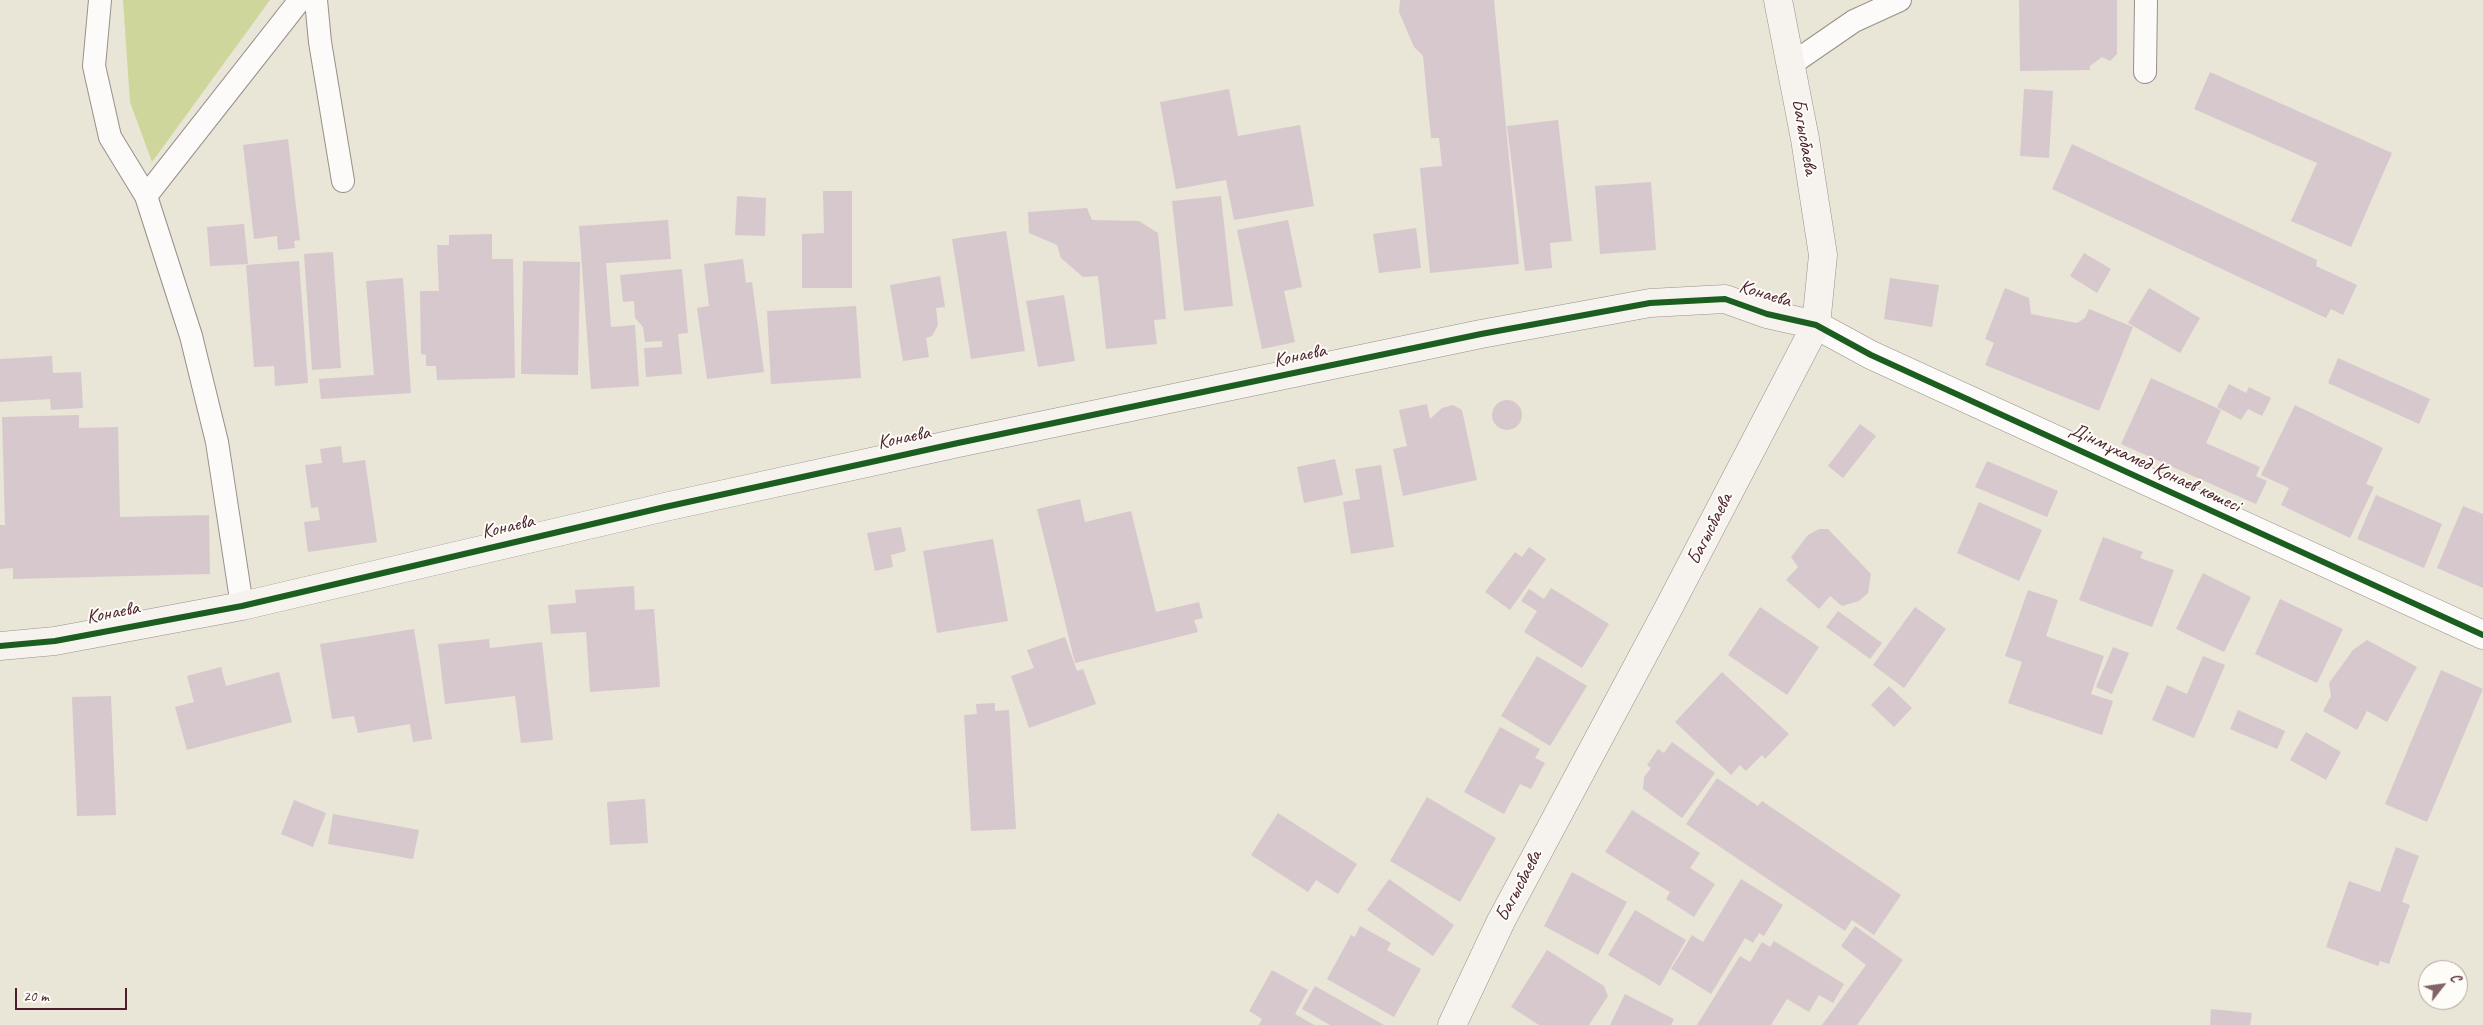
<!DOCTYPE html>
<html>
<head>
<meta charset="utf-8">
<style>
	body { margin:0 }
	#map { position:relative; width:2483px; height:1025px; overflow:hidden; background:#e9e5d7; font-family:Caveat,sans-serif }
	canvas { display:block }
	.north { position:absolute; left:2418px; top:960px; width:50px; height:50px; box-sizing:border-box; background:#fdfcf7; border:1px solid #b5a4a5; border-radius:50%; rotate:60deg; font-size:14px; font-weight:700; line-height:20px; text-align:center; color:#4a1f2b }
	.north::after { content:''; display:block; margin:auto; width:18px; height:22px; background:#826467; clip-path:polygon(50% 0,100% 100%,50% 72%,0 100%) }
	.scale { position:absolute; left:15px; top:988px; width:112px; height:22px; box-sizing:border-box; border:2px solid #4a1f2b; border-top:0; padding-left:6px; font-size:15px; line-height:18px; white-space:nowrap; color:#4a1f2b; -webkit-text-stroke:4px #fdfcf7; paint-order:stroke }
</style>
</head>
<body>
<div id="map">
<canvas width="2483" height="1025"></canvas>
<div class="north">С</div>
<div class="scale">20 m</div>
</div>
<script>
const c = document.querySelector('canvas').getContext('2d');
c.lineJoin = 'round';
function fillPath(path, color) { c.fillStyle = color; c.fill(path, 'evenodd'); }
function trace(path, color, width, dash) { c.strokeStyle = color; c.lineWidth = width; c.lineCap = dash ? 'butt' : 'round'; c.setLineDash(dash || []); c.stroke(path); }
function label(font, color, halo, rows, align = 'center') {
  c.font = font + ' Caveat,sans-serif'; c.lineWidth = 4; c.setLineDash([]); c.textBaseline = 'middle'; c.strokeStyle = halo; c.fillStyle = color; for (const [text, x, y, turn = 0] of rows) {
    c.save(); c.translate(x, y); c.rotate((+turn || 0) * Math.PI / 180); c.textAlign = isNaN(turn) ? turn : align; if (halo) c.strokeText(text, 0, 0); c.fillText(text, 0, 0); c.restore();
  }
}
fillPath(new Path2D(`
	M123 0H270L152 162 130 102Z`), '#cfd69c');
fillPath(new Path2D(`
	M1400 0H1494L1519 264 1430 273 1420 168 1442 166 1439 138H1431L1423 56 1414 47 1399 12Z
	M2019 0H2117V54L2110 61 2102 57 2090 66V70L2020 71Z
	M2210 72 2392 153 2351 247 2291 221 2317 163 2194 109Z
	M1229 89 1238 136 1300 125 1314 206 1234 220 1226 180 1176 189 1160 102Z
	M2024 89 2053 91 2049 158 2020 156Z
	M1558 120 1572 241 1550 243 1552 268 1525 271 1507 126Z
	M288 139 300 240 294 241 295 248 278 250 277 236 254 239 243 145Z
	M2072 144 2317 260 2316 266 2357 285 2343 315 2331 309 2326 318 2052 189Z
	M1651 182 1656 250 1600 254 1595 186Z
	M823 191H852V288H802V234L824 233Z
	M737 196 766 198 765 236 735 235Z
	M1221 196 1233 306 1184 311 1172 201Z
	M1087 208 1092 220 1139 221 1158 233 1166 319 1154 320 1157 344 1106 349 1098 276 1083 277 1061 258 1057 245 1029 233 1028 212Z
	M668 220 671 259 606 263 611 327 635 325 639 386 591 389 579 226Z
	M1288 220 1302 287 1284 291 1295 342 1262 349 1237 230Z
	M244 224 248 264 210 266 207 227Z
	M1416 228 1421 268 1379 273 1373 234Z
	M1006 231 1025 351 971 359 952 239Z
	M492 234V259H513L515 378 437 380 436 366H426V355L421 354 420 291H439L437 245H449V235Z
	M333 252 341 368 312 370 304 254Z
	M2084 253 2111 269 2097 293 2070 276Z
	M743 259 746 283 752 282 764 372 707 379 697 308 709 306 704 264Z
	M299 261 308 383 275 386 274 366 254 367 246 265Z
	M523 261 580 262 578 375 521 374Z
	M682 269 688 333 678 334 682 374 646 377 644 348 662 347V341L645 342 643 327 635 318 634 301 623 302 620 275Z
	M940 276 945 307 936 308 938 325 932 336 926 338 929 357 903 361 890 285Z
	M403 278 411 393 321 399 319 379 374 375 366 281Z
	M1890 278 1939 285 1932 327 1884 319Z
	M2005 288 2029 298 2031 314 2077 323 2085 318 2089 309 2133 327 2099 411 1985 365 1994 343 1985 339Z
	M2149 288 2200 318 2180 353 2128 323Z
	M1064 295 1075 361 1038 367 1026 301Z
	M856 306 861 378 771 384 767 311Z
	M52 356 53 373 81 372 83 408 51 410 50 399 0 402V359Z
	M2338 358 2430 399 2419 424 2328 383Z
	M2151 378 2221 410 2206 443 2260 467 2256 476 2267 481 2256 504 2121 444Z
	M2229 384 2246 393 2249 387 2271 398 2262 416 2248 409 2241 420 2217 407Z
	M1492 415a15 15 0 1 1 30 0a15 15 0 1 1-30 0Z
	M1427 404 1430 419 1442 408 1453 405 1462 410 1477 480 1403 496 1393 449 1407 446 1399 410Z
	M2295 405 2383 448 2366 484 2374 487 2350 538 2281 505 2289 488 2261 475Z
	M79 415V428L118 427 120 517 209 515 210 574 13 579V568L0 569V525H5L2 417Z
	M1860 424 1876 436 1843 478 1828 466Z
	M341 446 343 463 365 460 377 542 308 552 304 522 320 520 318 507 311 508 305 465 322 463 320 449Z
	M1335 459 1343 495 1304 503 1297 467Z
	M1987 461 2058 491 2047 517 1975 487Z
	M1381 465 1394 547 1351 554 1343 502 1360 499 1355 469Z
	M2376 495 2442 524 2424 568 2357 539Z
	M1080 499 1085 522 1131 511 1156 612 1199 602 1203 618 1194 620 1198 632 1075 663 1037 509Z
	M1979 502 2042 530 2019 581 1957 553Z
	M2463 506 2483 514V588L2437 568Z
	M901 527 906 551 891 555 893 567 875 571 867 533Z
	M1819 529H1828L1871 574 1868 593 1859 601 1842 606 1830 596 1819 609 1786 580 1798 567 1791 557 1808 535Z
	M2103 537 2143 552 2140 558 2174 570 2152 627 2079 600Z
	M993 539 1008 621 937 633 923 551Z
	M1529 547 1546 559 1510 610 1485 592 1515 552 1522 557Z
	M2203 573 2251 597 2224 652 2176 629Z
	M634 586 635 610 654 609 660 687 590 692 586 632 551 634 548 605 576 603 575 590Z
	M1551 588 1609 624 1582 668 1524 632 1537 611 1521 601 1529 589 1544 599Z
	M2028 590 2058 600 2046 636 2104 656 2091 694 2113 701 2102 735 2008 703 2022 662 2005 656Z
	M2280 599 2343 629 2317 683 2255 654Z
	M1760 607 1819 647 1787 695 1728 655Z
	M1915 607 1946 629 1904 688 1873 665Z
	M1838 611 1882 643 1870 659 1826 627Z
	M414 629 432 739 413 742 410 724 358 733 354 716 332 719 320 644Z
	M1065 637 1077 671 1083 669 1096 704 1029 728 1011 676 1034 668 1027 650Z
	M489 639 490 648 542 642 553 740 521 743 515 696 445 704 438 644Z
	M2367 640 2417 667 2387 722 2367 711 2357 730 2323 711 2331 696 2329 683 2353 650Z
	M2113 647 2129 653 2112 694 2096 687Z
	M1537 656 1587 686 1550 746 1501 716Z
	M2203 656 2225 665 2194 738 2152 720 2167 685 2187 694Z
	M221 667 226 686 279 672 292 722 187 750 175 707 194 702 187 676Z
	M2441 670 2483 689 2427 822 2385 804Z
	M1722 672 1789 734 1765 759 1762 755 1746 771 1740 765 1731 775 1675 722Z
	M1889 686 1912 708 1894 727 1871 705Z
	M111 696 116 815 77 816 72 697Z
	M995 703V711L1009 710 1016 829 971 831 964 715 977 714 976 704Z
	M2238 710 2285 731 2277 749 2230 729Z
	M1500 727 1540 749 1535 758 1545 763 1531 789 1520 784 1504 814 1464 792Z
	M2306 732 2341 752 2326 780 2290 760Z
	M1672 742 1715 773 1682 818 1643 789 1644 777 1651 768 1647 765 1658 749 1664 753Z
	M1717 778 1758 806 1762 801 1901 895 1874 935 1852 920 1845 931 1686 824Z
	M1427 797 1496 838 1460 902 1390 861Z
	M645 799 648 843 610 845 607 802Z
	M294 800 326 813 313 847 281 834Z
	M1632 810 1700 853 1690 868 1715 884 1694 917 1666 899 1670 892 1605 852Z
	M1278 813 1357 864 1338 894 1316 880 1308 892 1251 855Z
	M333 814 419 830 413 859 328 844Z
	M2396 847 2419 856 2402 902 2410 905 2389 964 2380 961 2378 966 2326 947 2349 881 2380 892Z
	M1572 872 1627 902 1598 955 1544 926Z
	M1389 879 1454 925 1433 956 1367 910Z
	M1741 879 1783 905 1764 936 1759 933 1753 943 1745 938 1711 994 1671 969 1692 935 1703 942Z
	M1635 910 1686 940 1660 986 1608 955Z
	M1360 926 1391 943 1387 950 1421 969 1394 1017 1327 979 1351 935 1355 937Z
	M1855 926 1903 960 1857 1025H1822L1866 965 1841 946Z
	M1774 941 1844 984 1833 1003 1819 995 1809 1012 1787 999 1771 1025H1697L1740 956 1750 962 1762 942 1770 947Z
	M1547 950 1604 986 1608 996 1589 1025H1539L1511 1007Z
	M1272 970 1308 990 1295 1014 1314 1025H1259L1262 1019 1249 1011Z
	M1315 986 1384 1025H1330L1302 1009Z
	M1625 994 1674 1019 1671 1025H1610Z
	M2211 1009 2252 1013 2250 1025H2210Z`), '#d7c8cd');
const lane = new Path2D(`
	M100 0 94 66 110 137 146 196
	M316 0 320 42 343 181
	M1790 65 1854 21 1900 0
	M2145 72 2146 0
	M242 606 217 442 191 336 146 196 300 0`);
const street = new Path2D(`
	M1816 325 1871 355 2483 635`);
const secondary = new Path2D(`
	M0 646 55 641 242 606 665 507 958 443 1481 334 1650 303 1725 299 1767 314 1816 325
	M1452 1025 1501 921 1668 609 1816 325 1823 255 1805 139 1778 0`);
trace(lane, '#998f8b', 24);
trace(street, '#998f8b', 29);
trace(secondary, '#998f8b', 29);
trace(lane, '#fcfbf9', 22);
trace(street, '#fcfbf9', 28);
trace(secondary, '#f6f3ef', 28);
trace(new Path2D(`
	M0 646 55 641 242 606 665 507 958 443 1481 334 1650 303 1725 299 1767 314 1816 325 1871 355 2483 635`), '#1b5e20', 6);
label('20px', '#4a1f2b', '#fdfcf7', [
	["Багысбаева",1804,137,80],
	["Конаева",1765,294,17],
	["Конаева",1300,356,-12],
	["Конаева",904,438,-12],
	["Дінмұхамед Қонаев көшесі",2155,468,25],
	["Конаева",508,527,-13],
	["Багысбаева",1710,529,-63],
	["Конаева",113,613,-11],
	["Багысбаева",1519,886,-62]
]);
</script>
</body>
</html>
